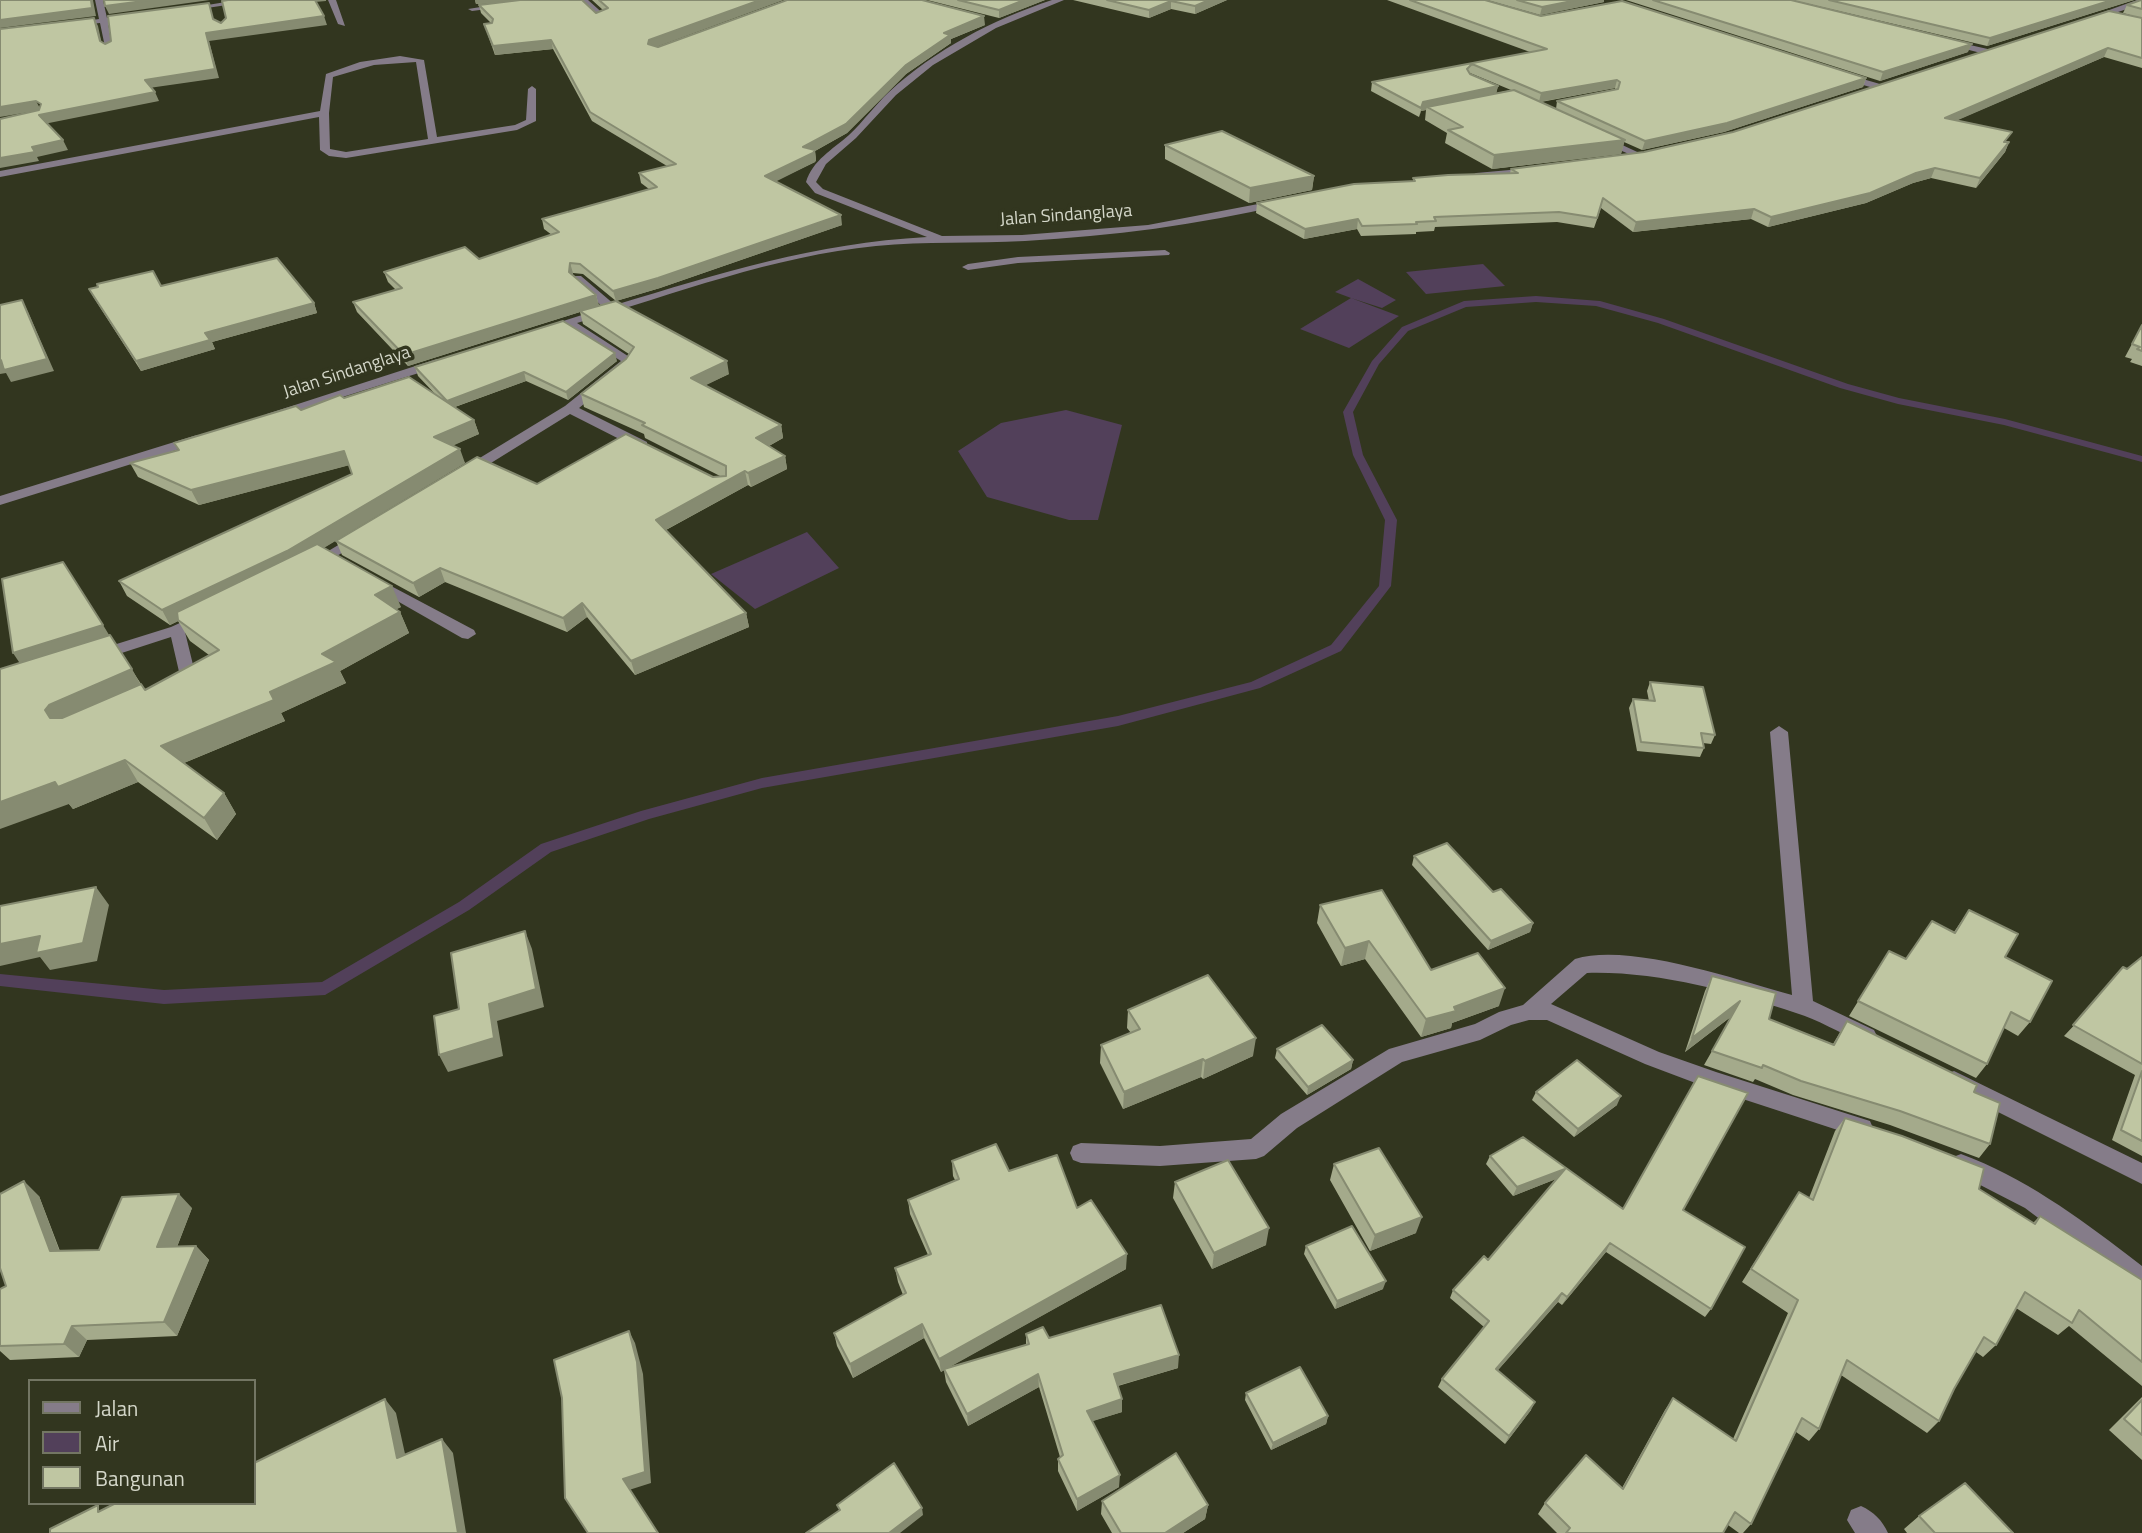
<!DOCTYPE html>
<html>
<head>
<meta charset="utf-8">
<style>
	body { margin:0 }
	#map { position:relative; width:2142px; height:1533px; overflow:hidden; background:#32361f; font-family:"Titillium Web",sans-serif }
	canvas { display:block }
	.legend { position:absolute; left:28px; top:1379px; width:228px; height:126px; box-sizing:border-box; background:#32361f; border:2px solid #737663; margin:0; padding:9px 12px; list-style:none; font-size:21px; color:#d4d7c9 }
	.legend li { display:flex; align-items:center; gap:14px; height:35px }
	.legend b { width:35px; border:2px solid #737663 }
</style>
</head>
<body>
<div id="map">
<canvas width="2142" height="1533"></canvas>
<ul class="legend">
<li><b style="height:9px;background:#857c89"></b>Jalan</li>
<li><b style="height:19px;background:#52405a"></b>Air</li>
<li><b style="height:19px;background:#bfc6a2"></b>Bangunan</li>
</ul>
</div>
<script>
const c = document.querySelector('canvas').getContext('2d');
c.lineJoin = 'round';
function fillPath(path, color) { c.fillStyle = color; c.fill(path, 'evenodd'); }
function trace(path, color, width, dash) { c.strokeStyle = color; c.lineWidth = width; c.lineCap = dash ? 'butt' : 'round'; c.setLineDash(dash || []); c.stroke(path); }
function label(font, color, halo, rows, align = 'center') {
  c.font = font + ' "Titillium Web",sans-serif'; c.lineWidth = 7; c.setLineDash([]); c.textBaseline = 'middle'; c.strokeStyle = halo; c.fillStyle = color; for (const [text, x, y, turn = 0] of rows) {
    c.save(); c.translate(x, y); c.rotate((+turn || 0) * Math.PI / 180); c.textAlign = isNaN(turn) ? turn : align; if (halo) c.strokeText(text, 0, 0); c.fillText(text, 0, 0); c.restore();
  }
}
fillPath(new Path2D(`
	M1483 264 1505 286 1426 294 1406 272Z
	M1358 279 1396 300 1382 308 1351 298 1399 316 1349 348 1300 329 1351 298 1335 292Z
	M1066 410 1122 425 1098 520H1069L987 497 958 451 1001 423Z
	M807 532 839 568 755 609 711 574Z`), '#52405a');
fillPath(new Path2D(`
	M1536 296 1600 301 1664 319 1848 384 1899 398 2005 419 2142 456V462L2004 425 1898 404 1840 388 1658 323 1596 306 1536 302 1466 307 1408 331 1379 364 1353 412 1363 455 1397 520 1391 586 1341 651 1260 688 1118 726 762 788 649 819 551 852 469 910 325 995 164 1004 0 986V974L164 990 322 982 459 902 541 844 641 811 762 778 1118 716 1251 682 1331 645 1379 586 1385 520 1353 455 1343 412 1372 361 1402 327 1464 301Z`), '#52405a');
fillPath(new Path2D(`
	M95 0H103L107 18 132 15 136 17 108 22 112 49 105 47 100 23 73 26 69 24 99 19Z
	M238 0H260L187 11 183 9Z
	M328 0H336L345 26 338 24Z
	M579 0H588L607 17 600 19Z
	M1052 0H1064L996 28 933 65 896 95 856 138 826 164 816 182 823 189 942 236 1022 235 1148 225 1279 200 1284 203 1283 205C1198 225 1112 236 1025 241 975 244 925 241 876 246 774 256 674 294 577 323L634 360 631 366 579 408 647 442V448H637L570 414 470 476H460V470L565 406 621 361 566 326 544 333 538 329 604 308 573 280V276H581L615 305C721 273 815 243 927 237L815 193 806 182C813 160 832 150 849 135 863 122 875 105 889 92 936 49 992 20 1052 0Z
	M2137 0H2142V4L2094 20 2087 18Z
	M506 3 503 7 472 11 468 9Z
	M1948 40 1992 50 1993 52 1989 55 1945 44Z
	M400 56 424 60 437 137 515 125 526 120 528 89 532 86 536 89V121L517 130 346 158 329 156 320 150 319 117 0 177V171L320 111 326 74 360 62ZM416 62 428 139 346 152 330 149 329 113 333 77 374 65Z
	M1842 73 1880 84 1881 86 1877 89 1839 78 1838 76Z
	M1599 137H1605L1646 156 1638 158 1599 141Z
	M1532 168 1536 169V173L1476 179 1471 176 1476 173Z
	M1165 250 1170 253 1169 255 1018 263 968 270 962 267 968 264 1018 257Z
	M437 359 441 360V366L279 417 274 418 267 414Z
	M197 435 204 439 202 442 0 505V496Z
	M360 532 365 533 367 536 365 539 317 568H307L305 565Z
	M376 578 474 630 476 634 468 639 462 638 371 586 368 583Z
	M202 613 208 615 210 618 185 632 196 677 183 691 177 692 169 687 180 676 171 637 97 661 89 656 91 652 171 627Z
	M1779 726 1788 732 1813 1001 1874 1030 1877 1036 1874 1042 1867 1045 1860 1042C1839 1032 1818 1020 1796 1013 1730 991 1656 971 1587 973L1551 1004 1659 1052 1716 1072 1870 1121 1873 1128 1870 1135 1862 1138 1706 1087 1645 1064 1547 1020H1529L1511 1025 1480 1040 1402 1062 1297 1128 1264 1156 1256 1159 1160 1166 1081 1163 1073 1160 1070 1153 1073 1146 1081 1143 1160 1146 1251 1139 1281 1114 1389 1049 1475 1024 1499 1012 1523 1005 1575 959C1629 942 1737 980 1792 995L1770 732Z
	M1954 1071 2142 1163V1184L1946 1086 1943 1080 1946 1074Z
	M1961 1154C2023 1177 2077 1216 2129 1256L2142 1266V1292L2133 1289 2025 1208 1953 1171 1950 1164 1953 1157Z
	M1861 1506C1874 1512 1882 1520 1888 1533H1855L1847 1520 1851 1510Z`), '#857c89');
fillPath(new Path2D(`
	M475 0 596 13 603 10 592 0H783L657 46 658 47 985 25 951 39V43L906 74 847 133 815 151 816 160 815 162 775 181 842 225 660 288 616 301 583 274 573 273V275L596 295 599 306 729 374 705 385 781 425 783 438 769 446 785 456 787 469 751 487 748 485 666 530 746 613 749 627 635 675 587 617 567 632 445 582 419 597 342 555 336 541 537 484 722 477 645 438 644 434 584 407 581 394 626 359 629 354 583 324 580 312 408 366 357 312 353 302 396 290 388 282 384 272 479 259 552 235 544 229 542 219 649 189 641 183 639 173 667 166 592 121 553 49 495 55 484 24 491 23 481 13 479 5 498 3 476 4Z
	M927 0H1045L999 18Z
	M1073 0H1227L1195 14 1171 9 1149 18Z
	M1387 0H1485L1541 16 1866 78 1863 87 1724 132 1642 150 1624 142 1621 154 1492 169 1445 143 1447 133 1425 120 1426 110 1421 111 1419 117 1371 91 1372 82 1530 52ZM1470 73 1511 90 1496 93 1498 86 1470 74ZM1615 88V89L1557 101 1556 109 1541 102Z
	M1487 0H1604V2L1540 15Z
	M1626 0H1791L1968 52 1880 81Z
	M1792 0H2134L1987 46Z
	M2142 0V68L2104 57 1957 120 2009 142 2005 152 1976 188 1931 178 1913 183 1866 203 1768 227 1751 219 1633 232 1601 208 1594 228 1557 222 1435 227 1434 231 1416 232V234L1361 236 1357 229 1304 239 1256 213 1257 203 1413 181V178L1510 173 1511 169 1644 152 1733 132 2130 15 2123 13 2127 5Z
	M1165 145 1314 176 1312 190 1249 203 1165 159Z
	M161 286 314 303 317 313 212 342 215 349 141 371 94 298 89 289Z
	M2142 325V366L2130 362 2132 359 2125 357Z
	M617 361 568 400 526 381 455 407 474 420 479 434 453 445 465 463 323 548 401 607 396 609 400 612 409 633 340 671 346 683 281 713 285 721 184 763 224 793 236 814 217 840 138 782 73 809 69 804 19 663 109 635 145 690 209 655 190 641 178 621 170 625 127 596 119 581 352 474 349 465 199 505 138 477 130 463 178 451 301 410 344 398 436 395 418 376 415 367Z
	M1650 682 1715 735 1711 744 1703 743 1704 748 1700 757 1637 751 1629 708 1633 699 1649 701 1647 691Z
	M1414 856 1493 892 1533 923 1530 932 1488 950 1412 865Z
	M1320 905 1431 970 1499 1006 1452 1023 1451 1028 1421 1037 1365 959 1341 966 1317 923Z
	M1969 910 2005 957 2030 1022 2018 1036 2004 1028 1987 1064 1976 1078 1849 1016 1889 951 1906 959 1954 932Z
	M2142 957V1156L2112 1140 2135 1075 2064 1036 2127 969Z
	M1712 976 1769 1019 1833 1044 1847 1021 1974 1092 1990 1144 1979 1158 1890 1125 1793 1095 1755 1079 1753 1082 1704 1065 1732 1016 1685 1052 1705 991Z
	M1128 1010 1253 1056 1203 1079 1201 1077 1123 1109 1100 1063 1101 1045 1131 1033 1127 1028Z
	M1277 1049 1353 1060 1351 1069 1307 1095 1275 1058Z
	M1536 1092 1617 1105 1574 1137 1532 1100Z
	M1845 1118 1979 1189 2033 1223 2040 1216 2142 1280V1386L2069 1326 2058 1335 2016 1308 1996 1345 1983 1357 1976 1352 1954 1389 1939 1421 1927 1433 1841 1375 1819 1429 1809 1441 1796 1432 1751 1524 1743 1533H1739L1728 1525 1723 1533H1557L1538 1514 1545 1503 1622 1488 1665 1410 1673 1398 1733 1439 1788 1313 1742 1282 1799 1192 1809 1198 1835 1131Z
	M1523 1137 1623 1209 1683 1210 1711 1309 1705 1317 1606 1252 1562 1305 1558 1302 1497 1371 1531 1410 1505 1444 1438 1387 1442 1379 1484 1327 1450 1298 1453 1290 1488 1260 1556 1179 1513 1196 1486 1164 1490 1156Z
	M952 1161 1009 1171 1077 1208 1126 1269 949 1367 1026 1345V1334L1178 1368 1118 1386 1122 1399V1412L1092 1421 1119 1487 1077 1511 1058 1471V1459L1060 1457 1039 1387 968 1426 946 1382 944 1370 941 1372 924 1338 853 1378 837 1346 834 1333 903 1295 898 1282 895 1268 928 1255 910 1214 908 1200 955 1180 953 1176Z
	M1334 1164 1416 1233 1370 1251 1330 1180Z
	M1175 1182 1266 1245 1212 1269 1173 1198Z
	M39 1196 60 1251 99 1250 192 1208 177 1247 196 1246 209 1260 177 1336 87 1340 79 1357 10 1360 0 1351V1289L6 1286Z
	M1306 1246 1383 1289 1335 1309 1304 1254Z
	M1246 1393 1328 1416 1326 1424 1271 1450 1245 1400Z
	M2142 1397V1460L2109 1430Z
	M1102 1501 1208 1505 1205 1519 1183 1533H1112L1101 1514Z
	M1919 1516 2013 1533H1907L1904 1529Z`), '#a4aa8b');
fillPath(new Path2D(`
	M91 0H93L96 16 0 28V20Z
	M151 0H210L109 14 105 6Z
	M314 0H326V1L315 2Z
	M475 0H539L476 4Z
	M760 0H783L651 49 648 44 649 40Z
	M1024 0H1045L999 18V10Z
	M1209 0H1227L1195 14V6Z
	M1577 0H1604V2L1540 15 1542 7Z
	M2112 0H2134L1987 46 1990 38Z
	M1171 1V9L1149 18V10Z
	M324 16 327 25 209 41 219 78 149 88 145 80 206 33Z
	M984 16 985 25 951 39V43L906 74 847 133 815 151 816 160 815 162 767 186 765 176 906 65 944 33Z
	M94 18 98 26 103 49 100 41Z
	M551 40 553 49 495 55 493 46Z
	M1972 44 1968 52 1880 81 1883 72Z
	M2108 48 2104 57 1942 127 1945 118Z
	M1866 78 1863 87 1724 132 1642 150 1645 141Z
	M1617 80 1615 88 1539 102 1541 93Z
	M1498 86 1496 95 1427 107 1426 110 1421 111 1419 117 1423 102Z
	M155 92 159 101 44 124 39 115Z
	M36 101 41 110 0 117V107Z
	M63 140 68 150 37 157 39 161 0 168V158L32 147Z
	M1625 140 1621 154 1492 169 1494 155Z
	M2009 142 2005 152 1976 188 1980 178Z
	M1935 168 1931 178 1913 183 1866 203 1768 227 1771 217Z
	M1314 176 1312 190 1249 203 1250 188Z
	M1754 209 1751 219 1633 232 1636 222Z
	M841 215 842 225 660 288 616 301 613 291Z
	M1358 219 1357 229 1304 239 1305 229Z
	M570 263 573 273 571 282 569 272Z
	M596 295 599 306 408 366 404 355Z
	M22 300 28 312 54 371 11 382 6 373 0 374V360Z
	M314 303 317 313 212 342 215 349 141 371 136 361 205 333Z
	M615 353 617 361 568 400 566 392Z
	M727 361 729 374 694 391 691 378Z
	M524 372 526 381 449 409 447 401Z
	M474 420 479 434 439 452 434 437Z
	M781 425 783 438 758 452 756 438Z
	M460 449 465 463 294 566 170 625 162 610Z
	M344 451 350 465 199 505 191 490Z
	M785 456 787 469 751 487 748 473Z
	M745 471 748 485 660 533 656 520Z
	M440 568 445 582 419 597 413 583Z
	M392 586 401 607 384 616 375 595Z
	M582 603 587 617 567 632 563 618Z
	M400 612 409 633 340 671 346 683 281 713 285 721 174 767 161 746 270 692 322 654Z
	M746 613 749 627 635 675 631 661Z
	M103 625 114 643 25 671 13 653Z
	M132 669 144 691 59 731 45 710 49 705Z
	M125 760 138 782 73 809 69 804 0 829V802L55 782Z
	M224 793 236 814 217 840 204 818Z
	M96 887 109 905 97 961 50 970 40 957 0 966V944Z
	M1533 923 1530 932 1488 950 1491 941Z
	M525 931 532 949 544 1007 497 1021 503 1056 448 1072 439 1055 489 1004Z
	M1369 941 1365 959 1341 966 1345 948Z
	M1505 988 1499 1006 1452 1023 1451 1028 1421 1037 1426 1019 1454 1007Z
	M1740 1001 1733 1015 1685 1052 1692 1038Z
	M1256 1038 1253 1056 1203 1079 1205 1061Z
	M1203 1059 1201 1077 1123 1109 1124 1092Z
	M1353 1060 1351 1069 1307 1095 1308 1087Z
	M1621 1096 1617 1105 1574 1137 1578 1129Z
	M1565 1169 1561 1177 1513 1196 1517 1187Z
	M24 1181 39 1196 65 1266 50 1251Z
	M179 1194 192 1208 171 1262 157 1247Z
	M1422 1217 1416 1233 1370 1251 1375 1235Z
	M1269 1228 1266 1245 1212 1269 1214 1253Z
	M1610 1243 1606 1252 1562 1305 1567 1297Z
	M196 1246 209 1260 177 1336 164 1322Z
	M1127 1254 1126 1269 941 1372 939 1359Z
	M1386 1281 1383 1289 1335 1309 1337 1301Z
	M1562 1293 1558 1302 1492 1377 1496 1369Z
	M922 1324 924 1338 853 1378 850 1364Z
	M72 1326 87 1340 79 1357 64 1344Z
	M629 1331 635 1343 643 1374 651 1483 629 1490 623 1479Z
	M1179 1355 1178 1368 1113 1387 1114 1374Z
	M1038 1374 1039 1387 968 1426 967 1414Z
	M385 1399 396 1413 409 1472 397 1458Z
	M1122 1399V1412L1087 1423V1411Z
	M1535 1402 1531 1410 1505 1444 1509 1436Z
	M1328 1416 1326 1424 1271 1450 1273 1443Z
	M442 1439 453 1453 466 1533H458Z
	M1120 1475 1119 1487 1077 1511V1499Z
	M1208 1505 1205 1519 1183 1533H1165Z
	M922 1508 923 1515 900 1533H889Z`), '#868b71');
const building = new Path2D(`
	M0 0H91L92 8 0 20Z
	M104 0H151L105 6Z
	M228 0H315L324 16 206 33 215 69 145 80 155 92 39 115 63 140 32 147 35 152 0 158V119L39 110 41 104 36 101 0 107V29L94 18 100 41 105 44 111 41 108 16 209 3 213 19 221 23 226 18 222 1Z
	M520 0H582L596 13 608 8 599 0H760L649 40 648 44 658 47 787 0H922L984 16 944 33 950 35 906 65 846 124 803 147 815 150 813 153 765 176 841 215 658 278 613 291 580 264 570 263 569 272 596 295 404 355 353 302 402 288 384 272 465 247 479 259 559 232 542 219 657 187 639 173 676 164 590 112 551 40 493 46 484 24 492 23 493 19 479 5Z
	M958 0H1024L999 10Z
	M1107 0H1209L1195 6 1171 1 1149 10Z
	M1410 0H1485L1541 16 1622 1 1866 78 1727 123 1645 141 1557 101 1618 89 1620 82 1617 80 1541 93 1472 64 1467 69 1470 74 1498 86 1423 102 1421 108 1372 82 1547 49Z
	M1517 0H1577L1542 7Z
	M1653 0H1791L1972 44 1883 72Z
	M1829 0H2112L1990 38Z
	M2141 0H2142V9L2127 5Z
	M2109 11 2142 18V58L2108 48 1945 118 2012 132 2004 142H2009L1980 178 1935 168 1916 173 1870 193 1771 217 1754 209 1636 222 1603 198 1597 218 1559 212 1434 217 1436 221 1416 222 1417 224 1362 226 1358 219 1305 229 1257 203 1354 184 1415 181 1413 178 1448 175 1518 173 1511 169 1644 152 1733 132Z
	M1514 90 1625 140 1494 155 1448 130 1463 127 1427 107Z
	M1222 131 1314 176 1250 188 1165 145Z
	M277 258 314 303 205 333 210 340 136 361 89 289 98 287 97 284 153 271 161 286Z
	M22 300 47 359 4 370 1 360H0V305Z
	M616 301 727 361 691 378 781 425 756 438 785 456 748 473 745 471 656 520 746 613 631 661 582 603 563 618 440 568 413 583 336 541 477 457 537 484 626 434 713 477 726 476V466L642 425 645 423 581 394 626 359 634 347 580 311Z
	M563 321 615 353 566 392 524 372 447 401 415 367Z
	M2142 325V351L2137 349 2140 347 2132 344Z
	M409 377 474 420 434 437 460 449 287 551 162 610 119 581 352 474 344 451 191 490 130 463 179 450 174 443 296 406 301 410 340 395 344 398Z
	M317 544 392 586 375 595 400 612 322 654 336 662 270 692 274 700 161 746 224 793 204 818 125 760 58 787 55 782 0 802V669L110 635 132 669 49 705 45 710 50 718H62L141 684 145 690 219 650 178 620 177 612Z
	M63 562 103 625 13 653 2 579Z
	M1650 682 1703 687 1715 735 1701 733 1704 748 1641 742 1633 699 1655 701Z
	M1447 843 1493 892 1501 889 1533 923 1491 941 1414 856Z
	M96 887 83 943 36 953 40 936 0 944V906Z
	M1382 890 1431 970 1478 953 1505 988 1454 1007 1456 1011 1426 1019 1369 941 1345 948 1320 905Z
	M1969 910 2018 934 2005 957 2052 981 2030 1022 2011 1012 1987 1064 1858 1001 1889 951 1906 959 1932 921 1955 933Z
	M525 931 536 989 489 1004 494 1038 439 1055 434 1016 459 1009 451 953Z
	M2142 957V1064L2073 1025 2123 967 2127 969Z
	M1208 975 1256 1038 1205 1061 1203 1059 1124 1092 1101 1045 1140 1029 1128 1010Z
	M1712 976 1776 993 1769 1019 1834 1045 1847 1021 1977 1085 1974 1092 2000 1103 1990 1144 1900 1111 1801 1081 1763 1065 1762 1068 1712 1051 1740 1001 1692 1038Z
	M1322 1025 1353 1060 1308 1087 1277 1049Z
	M1577 1060 1621 1096 1578 1129 1536 1092Z
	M2142 1071V1141L2121 1130Z
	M1698 1076 1748 1093 1683 1210 1745 1247 1711 1309 1610 1243 1567 1297 1562 1293 1496 1369 1535 1402 1509 1436 1442 1379 1489 1321 1453 1290 1484 1256 1488 1260 1565 1169 1517 1187 1490 1156 1523 1137 1623 1209Z
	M1845 1118 1902 1136 1984 1168 1979 1189 2035 1224 2040 1216 2142 1280V1362L2079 1310 2072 1323 2025 1292 1996 1345 1984 1337 1954 1389 1939 1421 1847 1360 1819 1429 1802 1418 1751 1524 1735 1512 1723 1533H1566L1570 1528 1545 1503 1586 1455 1623 1489 1673 1398 1736 1441 1798 1300 1751 1269 1799 1192 1813 1200Z
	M996 1144 1009 1171 1057 1155 1077 1208 1091 1200 1127 1254 939 1359 922 1324 850 1364 834 1333 906 1293 895 1268 931 1254 908 1200 959 1179 952 1161Z
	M1379 1148 1422 1217 1375 1235 1334 1164Z
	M1228 1160 1269 1228 1214 1253 1175 1182Z
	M24 1181 50 1251 99 1250 122 1197 179 1194 157 1247 196 1246 164 1322 72 1326 64 1344 0 1346V1289L6 1286 0 1268V1194Z
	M1352 1226 1386 1281 1337 1301 1306 1246Z
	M1161 1305 1179 1355 1114 1374 1122 1399 1087 1411 1120 1475 1077 1499 1058 1459 1063 1455 1038 1374 967 1414 944 1369 1029 1344 1026 1334 1043 1327 1049 1338Z
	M629 1331 637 1362 645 1472 623 1479 658 1533H588L565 1498 562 1398 554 1360Z
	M1300 1367 1328 1416 1273 1443 1246 1393Z
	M385 1399 397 1458 442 1439 458 1533H50V1529L98 1505V1512L116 1503H254V1463Z
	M2142 1400V1435L2124 1419Z
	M1176 1453 1208 1505 1165 1533H1121L1102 1501Z
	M894 1463 922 1508 889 1533H806L840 1510 837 1505Z
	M1965 1483 2013 1533H1935L1919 1516Z`);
fillPath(building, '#bfc6a2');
trace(building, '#868b71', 2);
label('18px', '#d4d7c9', '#32361f', [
	["Jalan Sindanglaya",1066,216,-4],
	["Jalan Sindanglaya",347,373,-18]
]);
</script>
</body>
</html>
